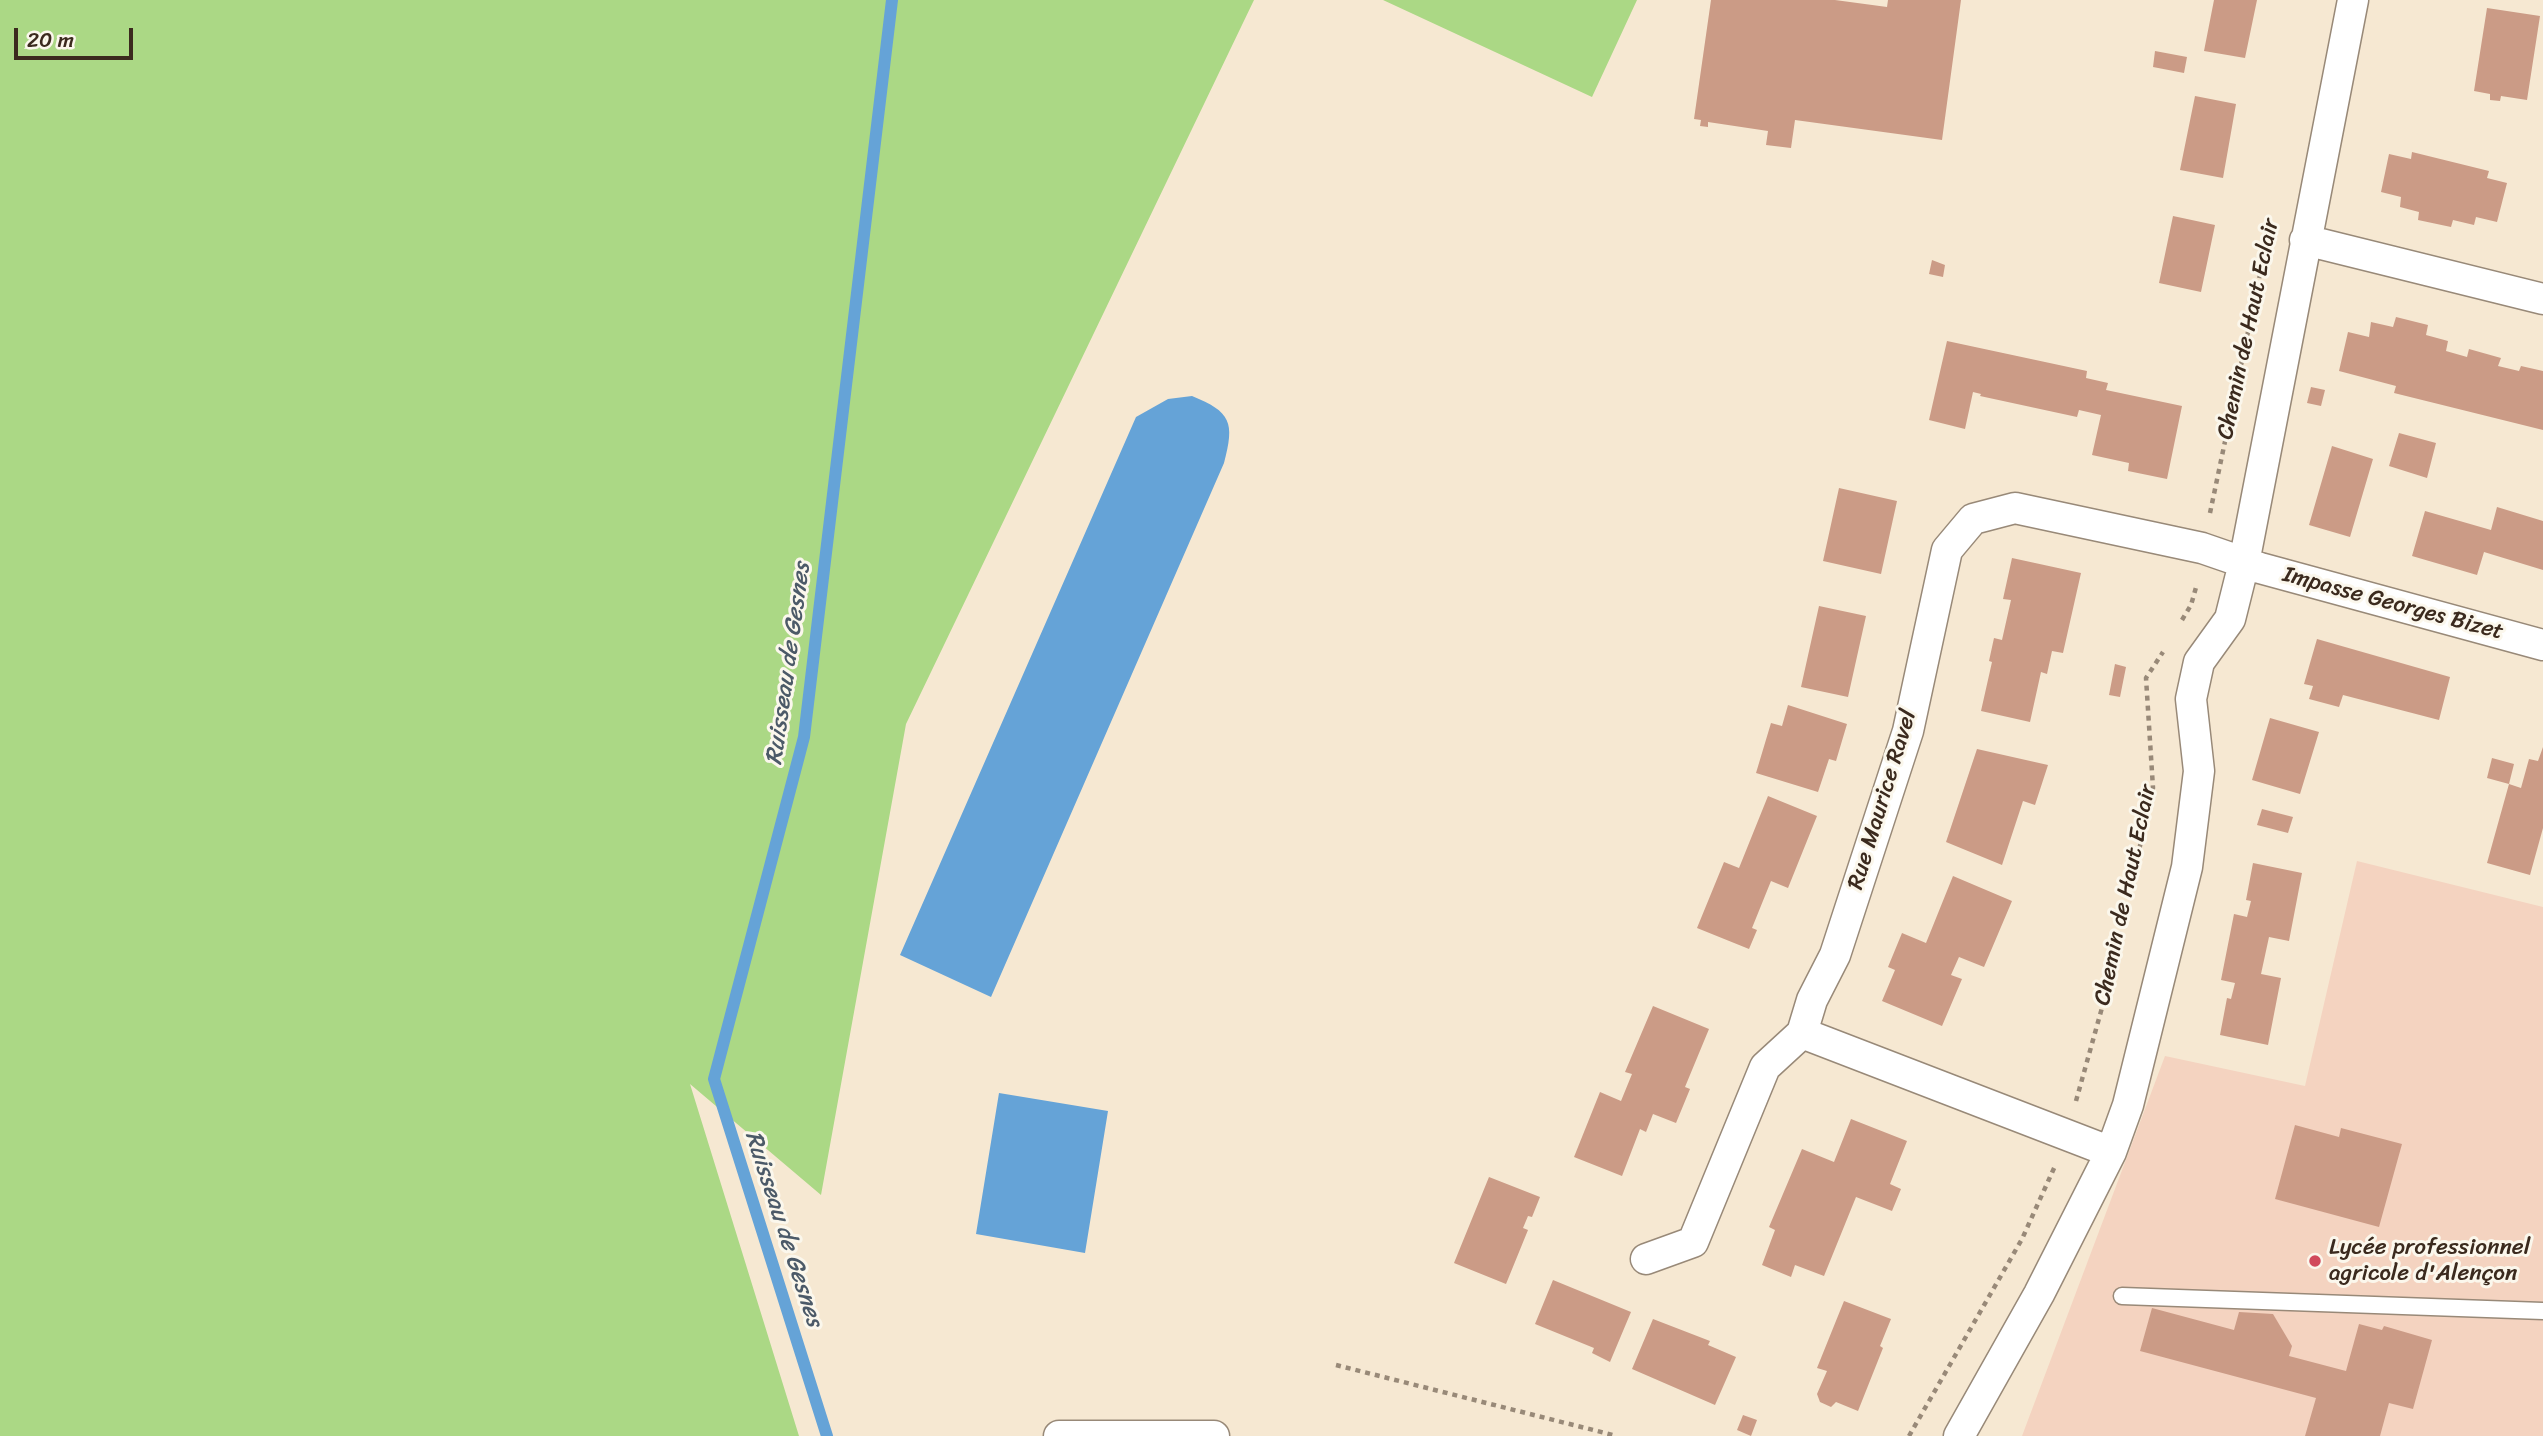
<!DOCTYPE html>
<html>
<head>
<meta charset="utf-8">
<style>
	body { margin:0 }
	#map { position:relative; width:2543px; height:1436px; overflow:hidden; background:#f6e8d2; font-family:Sriracha,sans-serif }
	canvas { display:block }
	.scale { position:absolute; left:14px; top:28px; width:119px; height:32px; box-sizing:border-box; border:4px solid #3b2a1e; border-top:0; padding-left:9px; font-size:21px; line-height:24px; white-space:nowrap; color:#3b2a1e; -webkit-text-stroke:5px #fbf7ec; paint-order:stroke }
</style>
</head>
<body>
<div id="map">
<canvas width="2543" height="1436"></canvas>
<div class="scale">20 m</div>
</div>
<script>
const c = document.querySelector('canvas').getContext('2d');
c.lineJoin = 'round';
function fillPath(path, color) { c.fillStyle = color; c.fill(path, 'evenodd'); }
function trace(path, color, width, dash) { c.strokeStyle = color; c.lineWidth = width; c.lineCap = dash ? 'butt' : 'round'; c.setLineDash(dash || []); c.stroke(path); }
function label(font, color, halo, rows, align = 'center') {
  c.font = font + ' Sriracha,sans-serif'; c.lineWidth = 6; c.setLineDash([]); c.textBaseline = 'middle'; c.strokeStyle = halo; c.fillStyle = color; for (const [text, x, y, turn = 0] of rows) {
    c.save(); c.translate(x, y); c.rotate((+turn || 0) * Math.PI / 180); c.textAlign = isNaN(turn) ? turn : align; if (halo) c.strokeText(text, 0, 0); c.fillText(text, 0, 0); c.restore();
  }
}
fillPath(new Path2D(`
	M2357 861 2543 907V1436H2022L2165 1056 2305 1086Z`), '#f4d3c0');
fillPath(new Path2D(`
	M0 0H1254L906 724 821 1195 690 1084 799 1436H0Z
	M1383 0H1637L1592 97Z`), '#abd885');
fillPath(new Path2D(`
	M1192 396C1231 412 1235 422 1224 463L991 997 900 955 1136 417 1168 399Z
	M999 1093 1108 1111 1085 1253 976 1234Z`), '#65a3d7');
trace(new Path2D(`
	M827 1436 714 1079 804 737 892 0`), '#65a3d7', 12);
fillPath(new Path2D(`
	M1711 0H1835L1887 7 1888 0H1961L1942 140 1795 120 1791 148 1766 145 1768 131 1708 122V127L1700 126 1701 120 1694 119Z
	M2214 0H2257L2245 58 2204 51Z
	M2487 8 2540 16 2527 100 2501 96 2500 101 2490 100V94L2474 91Z
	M2155 51 2187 57 2184 73 2153 67Z
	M2195 96 2236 104 2223 178 2180 170Z
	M2412 152 2489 171 2487 178 2507 183 2497 222 2476 217 2474 225 2453 220 2451 227 2418 220 2419 212 2400 207 2401 197 2381 192 2389 154 2411 159Z
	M2173 216 2215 225 2201 292 2159 283Z
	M1932 260 1945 265 1943 277 1929 274Z
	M2396 317 2428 325 2426 335 2448 341 2446 351 2467 357 2469 349 2501 358 2498 366 2519 371 2521 366 2543 371V430L2394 393 2396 386 2339 371 2348 332 2369 337 2371 322 2393 327Z
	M1947 341 2087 371 2086 378 2108 383 2106 390 2182 406 2167 479 2128 471 2129 463 2092 455 2101 415 2079 410 2077 417 1980 396 1981 394 1973 392 1965 429 1929 420Z
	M2311 387 2325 390 2321 406 2307 403Z
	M2399 433 2436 443 2427 478 2389 466Z
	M2332 446 2373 459 2350 537 2309 525Z
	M1839 488 1897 501 1881 574 1823 561Z
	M2497 507 2543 521V570L2484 552 2477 575 2412 556 2425 511 2491 530Z
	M2012 558 2081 573 2063 653 2052 651 2047 674 2041 672 2030 722 1981 711 1992 662 1989 661 1994 638 2002 640 2011 600 2003 599Z
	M1819 606 1866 616 1848 697 1801 687Z
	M2317 639 2450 677 2439 720 2343 695 2339 707 2309 699 2313 686 2304 684Z
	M2115 664 2126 667 2120 697 2109 695Z
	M1788 705 1847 724 1836 761 1829 759 1818 792 1756 773 1771 723 1782 726Z
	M2270 718 2319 732 2300 794 2252 780Z
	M2543 747V828L2530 875 2487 863 2509 784 2521 788 2529 759 2538 761Z
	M1977 749 2048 765 2035 805 2023 801 2002 865 1946 842Z
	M2492 758 2514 764 2509 784 2487 778Z
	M1768 796 1817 816 1788 888 1771 881 1752 928 1757 930 1749 949 1697 928 1724 862 1739 868Z
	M2262 809 2293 817 2288 833 2257 825Z
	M2253 863 2302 873 2289 941 2269 937 2261 974 2281 978 2268 1045 2220 1035 2227 998 2231 999 2235 983 2221 980 2234 914 2247 917 2251 901 2246 900Z
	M1953 876 2012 901 1984 967 1959 957 1951 975 1962 979 1942 1026 1882 1001 1895 970 1888 967 1902 933 1926 943Z
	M1653 1006 1709 1029 1685 1087 1690 1089 1676 1123 1653 1114 1646 1132 1640 1129 1622 1176 1574 1157 1600 1092 1621 1101 1632 1074 1625 1072Z
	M1851 1119 1907 1141 1890 1184 1901 1189 1892 1211 1856 1197 1824 1276 1795 1265 1791 1277 1762 1265 1775 1230 1769 1227 1802 1149 1834 1162Z
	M2295 1125 2339 1137 2341 1128 2402 1144 2379 1227 2275 1199Z
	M1489 1177 1540 1197 1532 1217 1528 1216 1523 1228 1528 1230 1506 1284 1454 1263Z
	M1553 1280 1631 1312 1610 1362 1592 1353 1594 1348 1535 1324Z
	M1844 1301 1891 1319 1880 1346 1883 1348 1858 1411 1836 1402 1831 1407 1820 1402 1817 1394 1827 1371 1817 1368Z
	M2152 1308 2234 1330 2239 1312 2273 1314 2292 1346 2289 1356 2346 1371 2359 1324 2382 1330 2384 1326 2432 1340 2413 1409 2389 1403 2380 1436H2305L2316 1398 2140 1351Z
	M1653 1319 1710 1341 1708 1345 1736 1357 1715 1405 1632 1369Z
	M1743 1415 1757 1420 1751 1436 1737 1430Z`), '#cb9b86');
const lane = new Path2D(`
	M2122 1296 2543 1311`);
const street = new Path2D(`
	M2305 240 2543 299
	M2111 1152 1802 1033 1812 1000 1835 955 1908 731 1947 550 1973 519 2015 508 2202 548 2260 568 2543 645
	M1646 1259 1693 1242 1765 1067 1802 1033
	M1059 1436H1214
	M1959 1436 2039 1294 2111 1152 2128 1105 2187 867 2199 771 2191 699 2199 662 2230 619 2244 563 2353 0`);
trace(lane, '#988978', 19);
trace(street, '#988978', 33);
trace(new Path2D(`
	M2210 513 2262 265
	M2182 620 2191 605 2197 584
	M2076 1101 2110 979 2153 788 2146 678 2163 652
	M1336 1365 1617 1436
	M1909 1436 2022 1239 2055 1166`), '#988978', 4.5, [5, 5]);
trace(lane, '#fff', 16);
trace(street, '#fff', 30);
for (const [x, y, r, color] of [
	[2315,1261,7,"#d1495b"]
]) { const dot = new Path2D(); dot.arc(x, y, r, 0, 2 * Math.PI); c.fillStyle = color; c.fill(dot); trace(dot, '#fbf7ec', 2.5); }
label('23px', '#3b2a1e', '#fbf7ec', [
	["Chemin de Haut Eclair",2249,329,-78],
	["Impasse Georges Bizet",2393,604,15],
	["Rue Maurice Ravel",1883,800,-73],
	["Chemin de Haut Eclair",2126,895,-78]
]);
label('23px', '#3b2a1e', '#fbf7ec', [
	["Lycée professionnel",2329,1248],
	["agricole d'Alençon",2329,1274]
], 'left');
label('italic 24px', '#4c5a68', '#fbf7ec', [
	["Ruisseau de Gesnes",789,664,-82],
	["Ruisseau de Gesnes",783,1229,72]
]);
</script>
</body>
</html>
